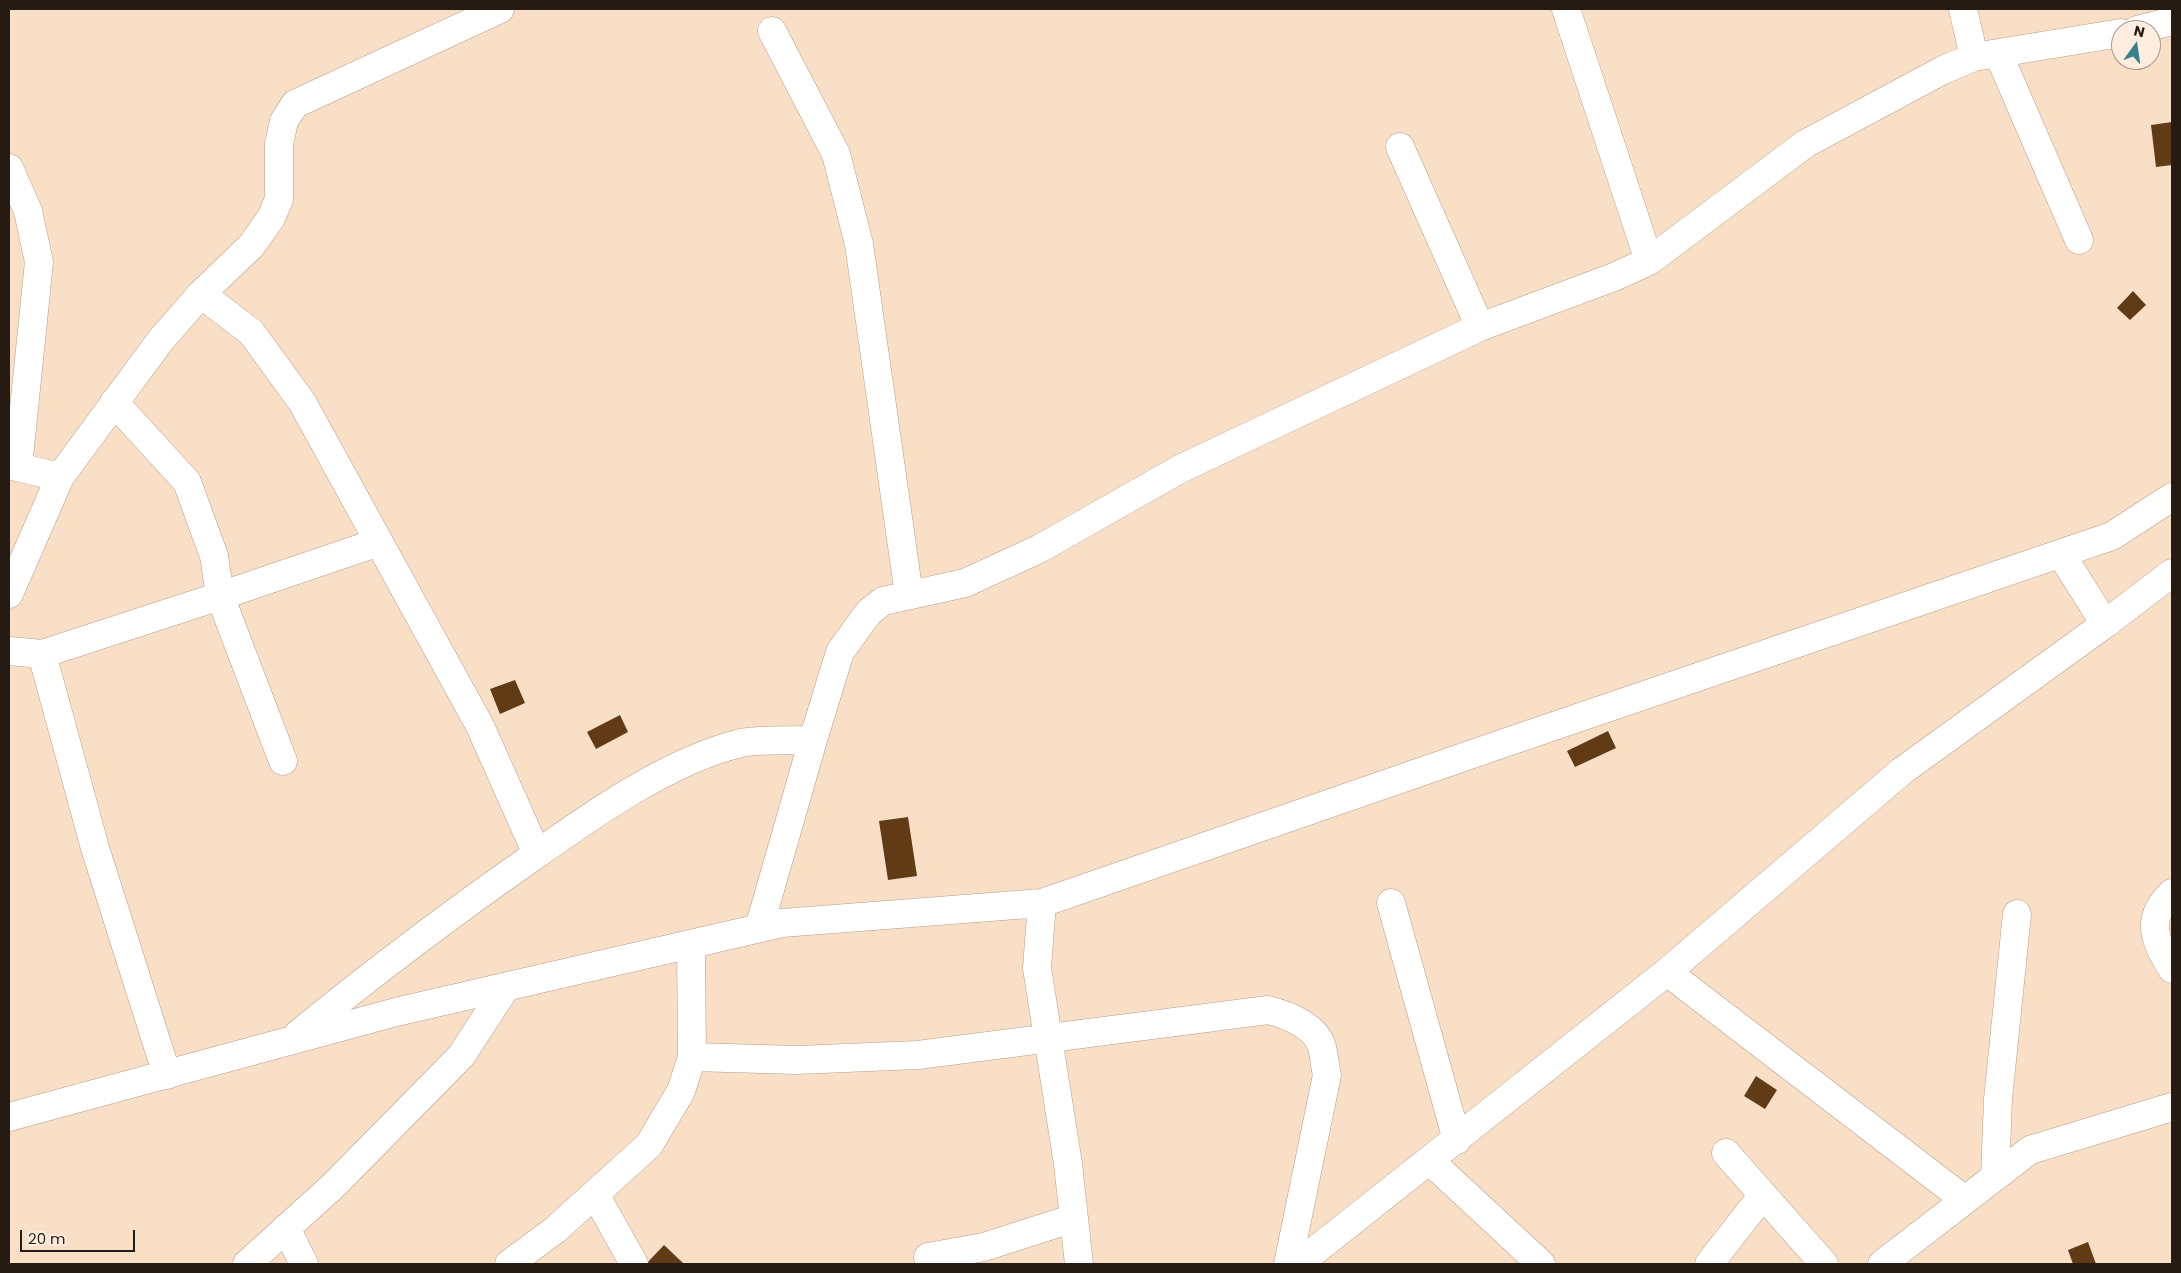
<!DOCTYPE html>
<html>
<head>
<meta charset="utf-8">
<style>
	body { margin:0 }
	#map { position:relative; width:2181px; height:1273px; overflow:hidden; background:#fadfc7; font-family:Poppins,sans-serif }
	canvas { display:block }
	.frame { position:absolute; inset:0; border:10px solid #251b13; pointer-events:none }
	.north { position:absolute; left:2111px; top:20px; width:50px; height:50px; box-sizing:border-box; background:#ffeee0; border:1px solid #a89a8e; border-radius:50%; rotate:14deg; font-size:14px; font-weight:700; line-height:20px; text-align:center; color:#251b13 }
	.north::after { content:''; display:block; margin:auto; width:18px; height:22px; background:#3a7f8c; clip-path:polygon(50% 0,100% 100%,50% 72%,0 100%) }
	.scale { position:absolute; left:20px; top:1230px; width:115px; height:22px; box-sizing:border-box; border:2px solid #251b13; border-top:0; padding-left:6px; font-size:15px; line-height:18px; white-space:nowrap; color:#251b13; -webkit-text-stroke:4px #ffeee0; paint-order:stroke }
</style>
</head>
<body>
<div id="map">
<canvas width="2181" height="1273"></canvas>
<div class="frame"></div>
<div class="north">N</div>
<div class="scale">20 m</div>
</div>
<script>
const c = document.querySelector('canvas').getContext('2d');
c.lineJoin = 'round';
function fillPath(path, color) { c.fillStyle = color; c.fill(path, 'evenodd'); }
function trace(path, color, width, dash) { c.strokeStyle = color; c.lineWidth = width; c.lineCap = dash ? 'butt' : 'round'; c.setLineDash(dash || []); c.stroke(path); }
fillPath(new Path2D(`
	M2172 122V165L2156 167 2151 125Z
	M2133 291 2146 305 2130 320 2117 308Z
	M515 680 525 703 500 714 490 689Z
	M620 715 628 732 596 749 587 732Z
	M1608 731 1616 748 1575 767 1567 751Z
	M908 817 917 876 888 880 879 821Z
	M1756 1076 1777 1090 1765 1109 1744 1096Z
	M2088 1242 2096 1264H2073L2068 1250Z
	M664 1245 683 1263 646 1264Z`), '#603b16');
const minor = new Path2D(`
	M1566 9 1649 261
	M1963 9 1974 57
	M2137 30 2172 21
	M772 31 836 154 859 244 909 595
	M1998 53 2079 240
	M1400 147 1480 327
	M9 168 28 211 39 262 18 467
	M201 294 251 332 302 402 480 726 537 854
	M9 465 60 477 160 341 201 294 251 246 271 218 279 199V144L284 121 295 104 500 9
	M9 594 60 477
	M2105 624 2172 573
	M9 651 42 654 220 596 214 556 187 482 114 402
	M42 654 95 848 167 1075
	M813 740 840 652 869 612 883 601 965 583 1039 549 1180 469 1480 327 1614 277 1649 261 1805 144 1943 70 1974 57 2121 33
	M283 761 220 596 379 542
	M2172 893C2144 919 2155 941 2172 969
	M1042 903 1037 968 1068 1164 1079 1264
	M1391 903 1457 1140
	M691 944 692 1057 797 1060 918 1055 1268 1010C1288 1015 1316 1026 1322 1047 1324 1056 1325 1066 1327 1075L1288 1264
	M1667 972 1965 1200
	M298 1034C372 974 448 916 527 861 589 817 667 761 741 743 762 739 791 741 813 740L759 928
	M9 1117 396 1012 782 923 1042 903 1510 741 2112 536 2172 497
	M1726 1153 1824 1264
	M1430 1161 1541 1264
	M1995 1177 1998 1099 2017 914
	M595 1194 634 1264
	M286 1228 304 1264
	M928 1257 984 1247 1074 1218
	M247 1264 334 1185 461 1056 506 987
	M509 1264 555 1230 649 1145 681 1091 692 1057
	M1298 1264 1667 972 1902 771 2105 624 2061 554
	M1709 1264 1763 1195
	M1882 1264 2030 1150 2172 1107`);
trace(minor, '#b79d87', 29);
trace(minor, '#fff', 28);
</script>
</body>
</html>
